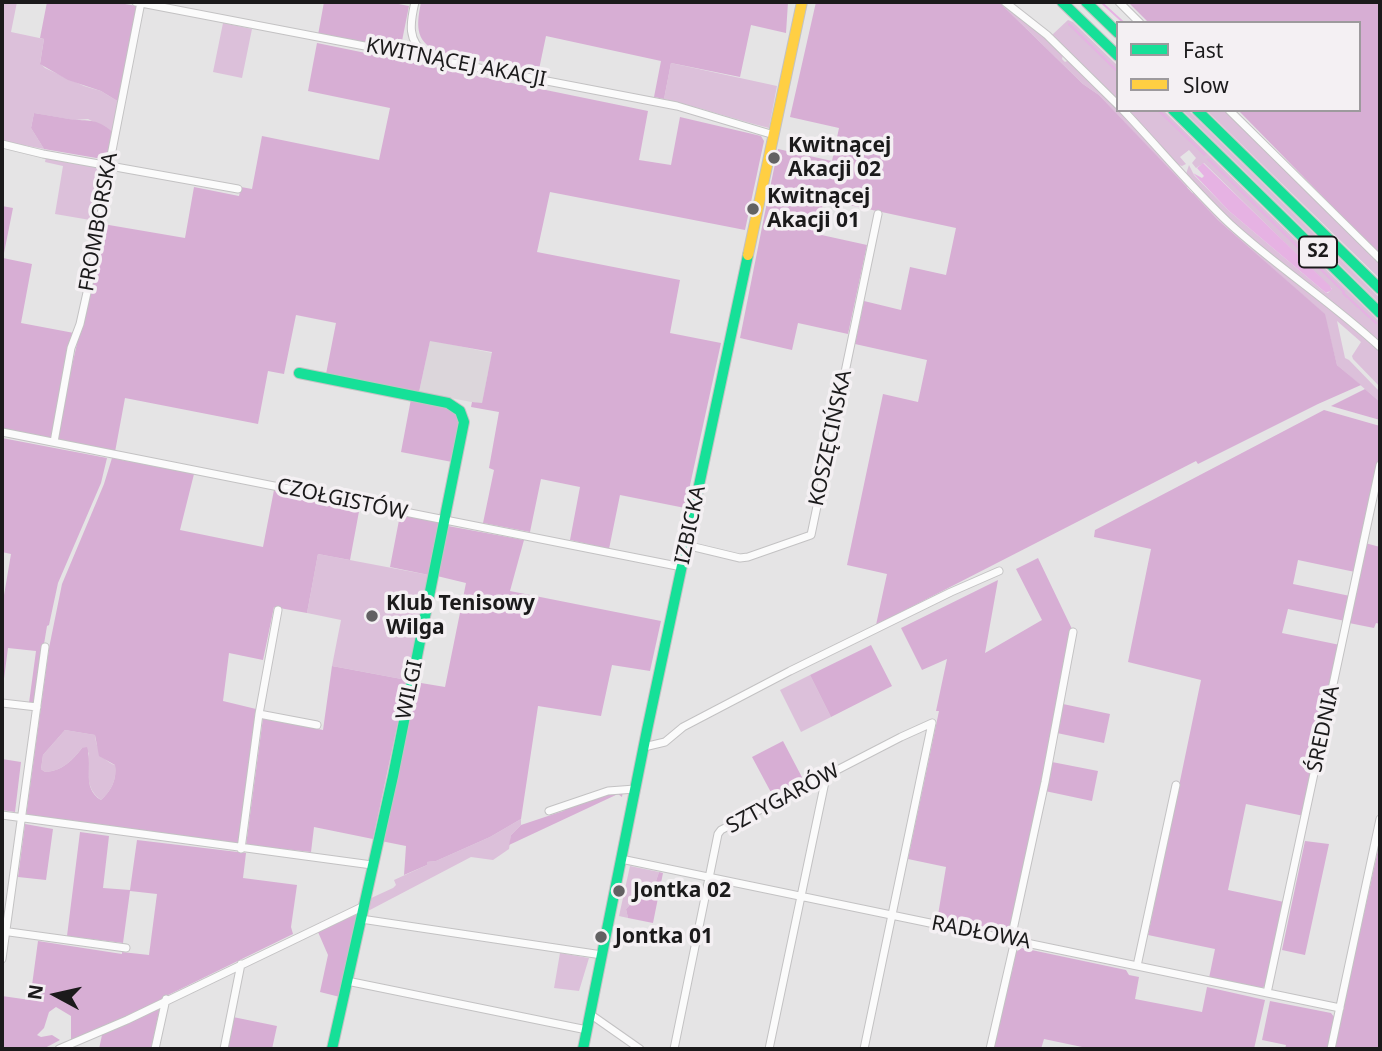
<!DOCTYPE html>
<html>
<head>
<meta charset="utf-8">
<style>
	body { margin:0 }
	#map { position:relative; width:1382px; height:1051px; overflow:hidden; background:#e5e4e5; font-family:"Noto Sans",sans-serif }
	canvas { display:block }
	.frame { position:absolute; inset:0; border:4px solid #1b1a1b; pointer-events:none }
	.legend { position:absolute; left:1116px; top:21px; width:245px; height:91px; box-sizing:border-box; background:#f4f0f3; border:2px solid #9d9a9d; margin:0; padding:9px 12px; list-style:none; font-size:21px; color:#1b1a1b }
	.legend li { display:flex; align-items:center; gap:14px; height:35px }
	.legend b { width:35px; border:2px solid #9d9a9d }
	.north { position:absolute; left:21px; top:960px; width:70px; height:70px; -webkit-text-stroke:5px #f4f0f3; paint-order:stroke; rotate:278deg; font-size:19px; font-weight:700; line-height:28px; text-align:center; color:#1b1a1b }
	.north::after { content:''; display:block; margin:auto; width:24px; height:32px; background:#1b1a1b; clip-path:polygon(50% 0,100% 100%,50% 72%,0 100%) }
</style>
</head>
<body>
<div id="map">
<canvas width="1382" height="1051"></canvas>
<div class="frame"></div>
<ul class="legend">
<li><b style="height:9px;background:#16e098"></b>Fast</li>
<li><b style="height:9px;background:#ffcf43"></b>Slow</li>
</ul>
<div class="north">N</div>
</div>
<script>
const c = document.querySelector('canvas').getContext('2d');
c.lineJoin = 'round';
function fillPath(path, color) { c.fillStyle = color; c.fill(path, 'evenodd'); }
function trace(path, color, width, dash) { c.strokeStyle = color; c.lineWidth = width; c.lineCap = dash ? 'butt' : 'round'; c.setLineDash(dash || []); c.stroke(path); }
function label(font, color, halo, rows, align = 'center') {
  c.font = font + ' "Noto Sans",sans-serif'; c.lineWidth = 7; c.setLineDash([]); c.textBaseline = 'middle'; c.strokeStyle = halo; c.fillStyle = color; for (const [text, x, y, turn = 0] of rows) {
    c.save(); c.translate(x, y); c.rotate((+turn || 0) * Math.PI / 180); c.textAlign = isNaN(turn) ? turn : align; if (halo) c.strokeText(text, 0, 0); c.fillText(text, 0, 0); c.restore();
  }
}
fillPath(new Path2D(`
	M430 340 492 353 482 404 419 392Z`), '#dcd6db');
fillPath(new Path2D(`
	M2 2H17L11 32 44 39 40 63 45 68 84 86 101 91 119 102 113 132 88 119 74 120 34 113 31 128 44 149 2 141Z
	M999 2H1002L1061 51 1063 55 1062 59 1065 62 1069 60 1118 108 1188 184 1187 189 1099 95 1083 84Z
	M1068 20 1073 22 1118 66V101L1053 38V34Z
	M223 23 252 29 242 78 213 72Z
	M671 63 777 86 769 128C733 119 699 107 664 99Z
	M1126 110H1163L1380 322V342C1359 322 1336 307 1313 290 1267 256 1225 216 1186 174L1189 165 1194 175 1229 211 1326 293H1328L1332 289 1204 163 1196 168 1192 163 1196 158 1189 150 1180 157 1186 164 1182 166 1176 164Z
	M1182 110H1188L1380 298V304Z
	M1206 110H1226L1380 263V279Z
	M46 157 105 169 96 221 55 214 63 166 45 162Z
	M1194 190 1281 270 1360 331 1380 350 1379 386 1353 359 1352 356 1361 342 1337 321 1345 358 1349 360 1380 392V402L1337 365 1324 314 1218 220 1192 194Z
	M318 554 429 575 407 680 332 666 341 620 307 613Z
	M810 675 831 717 801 732 780 690Z
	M65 730 95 735C96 747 102 761 115 765 117 779 112 790 101 800 85 789 88 770 89 753L82 748C72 761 62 771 45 772L41 769 43 755Z
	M521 819V825L511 835 509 849 493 860 471 857 368 911 369 899 393 888 396 885 394 880 427 865V862L436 861 490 837Z
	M630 866 659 872 653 890 635 898 626 909 628 918 619 916Z
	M560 953 589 958 579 991 554 988Z`), '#dcc0da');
fillPath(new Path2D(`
	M47 2H113L137 6 119 102 101 91 68 80 40 64 44 39 40 38Z
	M324 2H388L409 6 400 51 318 35Z
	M421 2H788L786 33 751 25 740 77 671 63 664 99 654 97 661 61 546 36 538 74 437 51C414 41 417 23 421 2Z
	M816 2H999L1083 84 1099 95 1218 220 1325 314 1337 365 1361 385 1318 404 1198 464 1196 461 876 625 887 574 847 565 883 394 918 402 927 360 855 344 864 301 901 310 910 267 946 275 956 228 770 188 778 149 832 161 839 128 790 117Z
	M1128 2H1380V255L1238 110H1359V23H1149Z
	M317 43 648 111 639 160 671 165 680 117 761 136 764 141 745 230 550 192 537 252 680 280 670 333 721 343 685 508 620 495 609 549 570 540 580 487 541 479 530 532 483 523 494 470 489 468 499 412 471 407 472 402 482 403 492 352 430 341 419 392 326 374 336 323 296 315 284 374 268 371 258 424 125 398 115 452 56 440C70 367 90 296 103 224L185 238 194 187 239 196 241 187 252 189 262 136 379 160 390 108 308 91Z
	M34 113C46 115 58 117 69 119 90 122 94 117 113 132L108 160 44 149 31 128Z
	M769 192 823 204 817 234 867 245 848 334 798 323 792 350 740 338Z
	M2 206 13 208 3 258 32 264 21 323 74 333 52 439 2 429Z
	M1365 389 1380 402V420L1331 406Z
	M411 399 453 407 460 423 452 462 401 452Z
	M1324 410 1380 426V455L1355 572 1298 560 1293 584 1350 596 1345 621 1288 609 1282 633 1340 645 1304 816 1246 804 1228 890 1284 902 1268 984 1262 988 1209 978 1215 949 1148 935 1201 680 1128 662 1151 549 1094 537 1095 530Z
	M2 438 107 458 101 483 58 583 49 625 47 626 34 704 29 703 36 651 8 648 2 694V607L11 554 2 552Z
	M112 458 194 474 180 530 263 547 274 490 360 506 350 560 318 554 307 613 274 607 263 660 229 653 223 701 256 709 238 844 26 816 49 648 62 584 104 484ZM65 730 95 735 99 756 115 765C117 779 112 790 101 800 81 788 93 766 87 747L82 748C72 761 62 771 45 772L41 769 43 755Z
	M400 515 440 522 429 575 390 567Z
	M448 526 524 540 510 591 661 621 650 671 612 665 601 716 538 706 521 819 490 837 436 861 427 862V865L404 875 406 846 381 841 415 682 445 687 466 583 437 576Z
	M1365 543 1380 547V624L1376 623 1374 628 1349 623Z
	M1038 558 1072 629 1048 758 1010 931 1006 934 937 921 946 867 908 859 939 711H936L947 659 922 670 901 628 998 580 985 653 1042 620 1016 569Z
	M871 645 892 686 831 717 810 675Z
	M332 666 407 680 373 839 314 827 311 852 246 845 263 718 323 730Z
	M1063 704 1110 714 1104 743 1057 733Z
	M783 741 805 783 774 798 752 757Z
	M2 759 21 762 15 812 2 810Z
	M1052 762 1098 771 1092 801 1045 791Z
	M623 790 622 797 618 794 509 845 511 835 521 825 563 811 573 805Z
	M25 824 53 829 46 880 18 877Z
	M80 832 109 836 103 888 130 890 137 840 246 853 243 878 297 885 291 927 293 934 162 998 151 1049H99L102 1035 127 1023 124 1017 71 1042V1016L56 1007 49 1012 44 1028 37 1035 41 1037 52 1035 60 1040 43 1049H2V996L30 1000 38 941 122 954V952L149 955 157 894 130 891 123 943 67 936Z
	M1305 841 1329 844 1305 955 1282 950Z
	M1380 841V1049H1334Z
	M659 872 663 873 653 923 628 918 626 909 640 894 653 890Z
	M357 914 340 997 320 992 328 955 318 932Z
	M1022 948 1126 970 1129 975 1139 977 1135 999 1202 1012 1207 987 1265 1000 1254 1049H1082V1047L1044 1039 1041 1049H993L1009 972H1012L1016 952Z
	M1270 1001 1331 1013 1335 1018 1328 1049H1285L1286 1045 1262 1040Z
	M233 1017 277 1026 272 1049H226Z`), '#d7aed4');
fillPath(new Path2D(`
	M1203 163 1330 286 1332 290 1326 293 1229 211 1193 173 1202 178 1204 176 1197 168Z`), '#e6b2e3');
trace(new Path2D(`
	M1101 2 1124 23
	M1069 24 1118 72
	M1158 110 1205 155
	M1208 159 1344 292
	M1343 293 1376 323`), '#e6b2e3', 2);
const street = new Path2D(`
	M136 2 677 106 774 135
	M415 2C410 23 407 41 426 54
	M1005 2 1047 35 1118 105
	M1119 2 1140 23
	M1123 110C1159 148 1192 188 1230 224 1278 268 1333 303 1380 347
	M1229 110 1380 259
	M2 144 43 154 238 189
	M2 432 682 567
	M54 442 71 348 80 324 92 270 109 166 141 2
	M686 545 740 558 748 557 811 535 878 214
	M2 703 37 707
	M259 714 317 725
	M644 747 665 742 683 727 790 671 951 592 999 571
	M549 811 608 791 635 789
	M2 815 372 865
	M241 849 259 714 278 610
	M621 859 1340 1008
	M361 919 602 955
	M2 931 126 948
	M1011 939 1045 782 1073 632
	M2 959 45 647
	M1137 966 1176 785
	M347 981 587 1030
	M1267 993 1380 465
	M590 1014 640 1049
	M59 1049 127 1020 364 906
	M155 1049 166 999
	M224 1049 241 964
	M674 1049 718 834 721 830 901 737 932 723
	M769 1049 826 777
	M864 1049 932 723
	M990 1049 1015 940
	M1331 1049 1380 819`);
const fast = new Path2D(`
	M1062 2 1118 56
	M1086 2 1118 33
	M1173 110 1380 313
	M1197 110 1380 289
	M299 373 448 403 460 411 464 422 393 776 332 1049
	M583 1049 647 730 748 255`);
const slow = new Path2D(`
	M748 255 802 2`);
trace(street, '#c3c2c3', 9);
trace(fast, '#c3c2c3', 12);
trace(slow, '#c3c2c3', 12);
trace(street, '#fbfbfb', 7);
trace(fast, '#16e098', 10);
trace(slow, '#ffcf43', 10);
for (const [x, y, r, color] of [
	[774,158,7,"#626162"],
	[753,209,7,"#626162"],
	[372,616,7,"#626162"],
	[619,891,7,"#626162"],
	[601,937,7,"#626162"]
]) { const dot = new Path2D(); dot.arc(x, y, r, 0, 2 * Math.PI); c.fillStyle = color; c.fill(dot); trace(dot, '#f4f0f3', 2.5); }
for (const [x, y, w] of [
	[1318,252,38]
]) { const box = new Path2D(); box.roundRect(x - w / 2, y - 15.5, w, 31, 5); c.fillStyle = '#f4f0f3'; c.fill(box); trace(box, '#1b1a1b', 2); }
label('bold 19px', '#1b1a1b', null, [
	["S2",1318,252]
]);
label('21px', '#1b1a1b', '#f4f0f3', [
	["KWITNĄCEJ AKACJI",456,63,11],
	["FROMBORSKA",99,222,-80],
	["KOSZĘCIŃSKA",831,438,-78],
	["CZOŁGISTÓW",342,500,12],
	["IZBICKA",691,525,-78],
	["WILGI",410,690,-78],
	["ŚREDNIA",1324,729,-78],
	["SZTYGARÓW",783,799,-28],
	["RADŁOWA",981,933,11]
]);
label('bold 21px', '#1b1a1b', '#f4f0f3', [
	["Kwitnącej",788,146],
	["Akacji 02",788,170],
	["Kwitnącej",767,197],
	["Akacji 01",767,221],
	["Klub Tenisowy",386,604],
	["Wilga",386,628],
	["Jontka 02",633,891],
	["Jontka 01",615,937]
], 'left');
</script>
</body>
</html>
